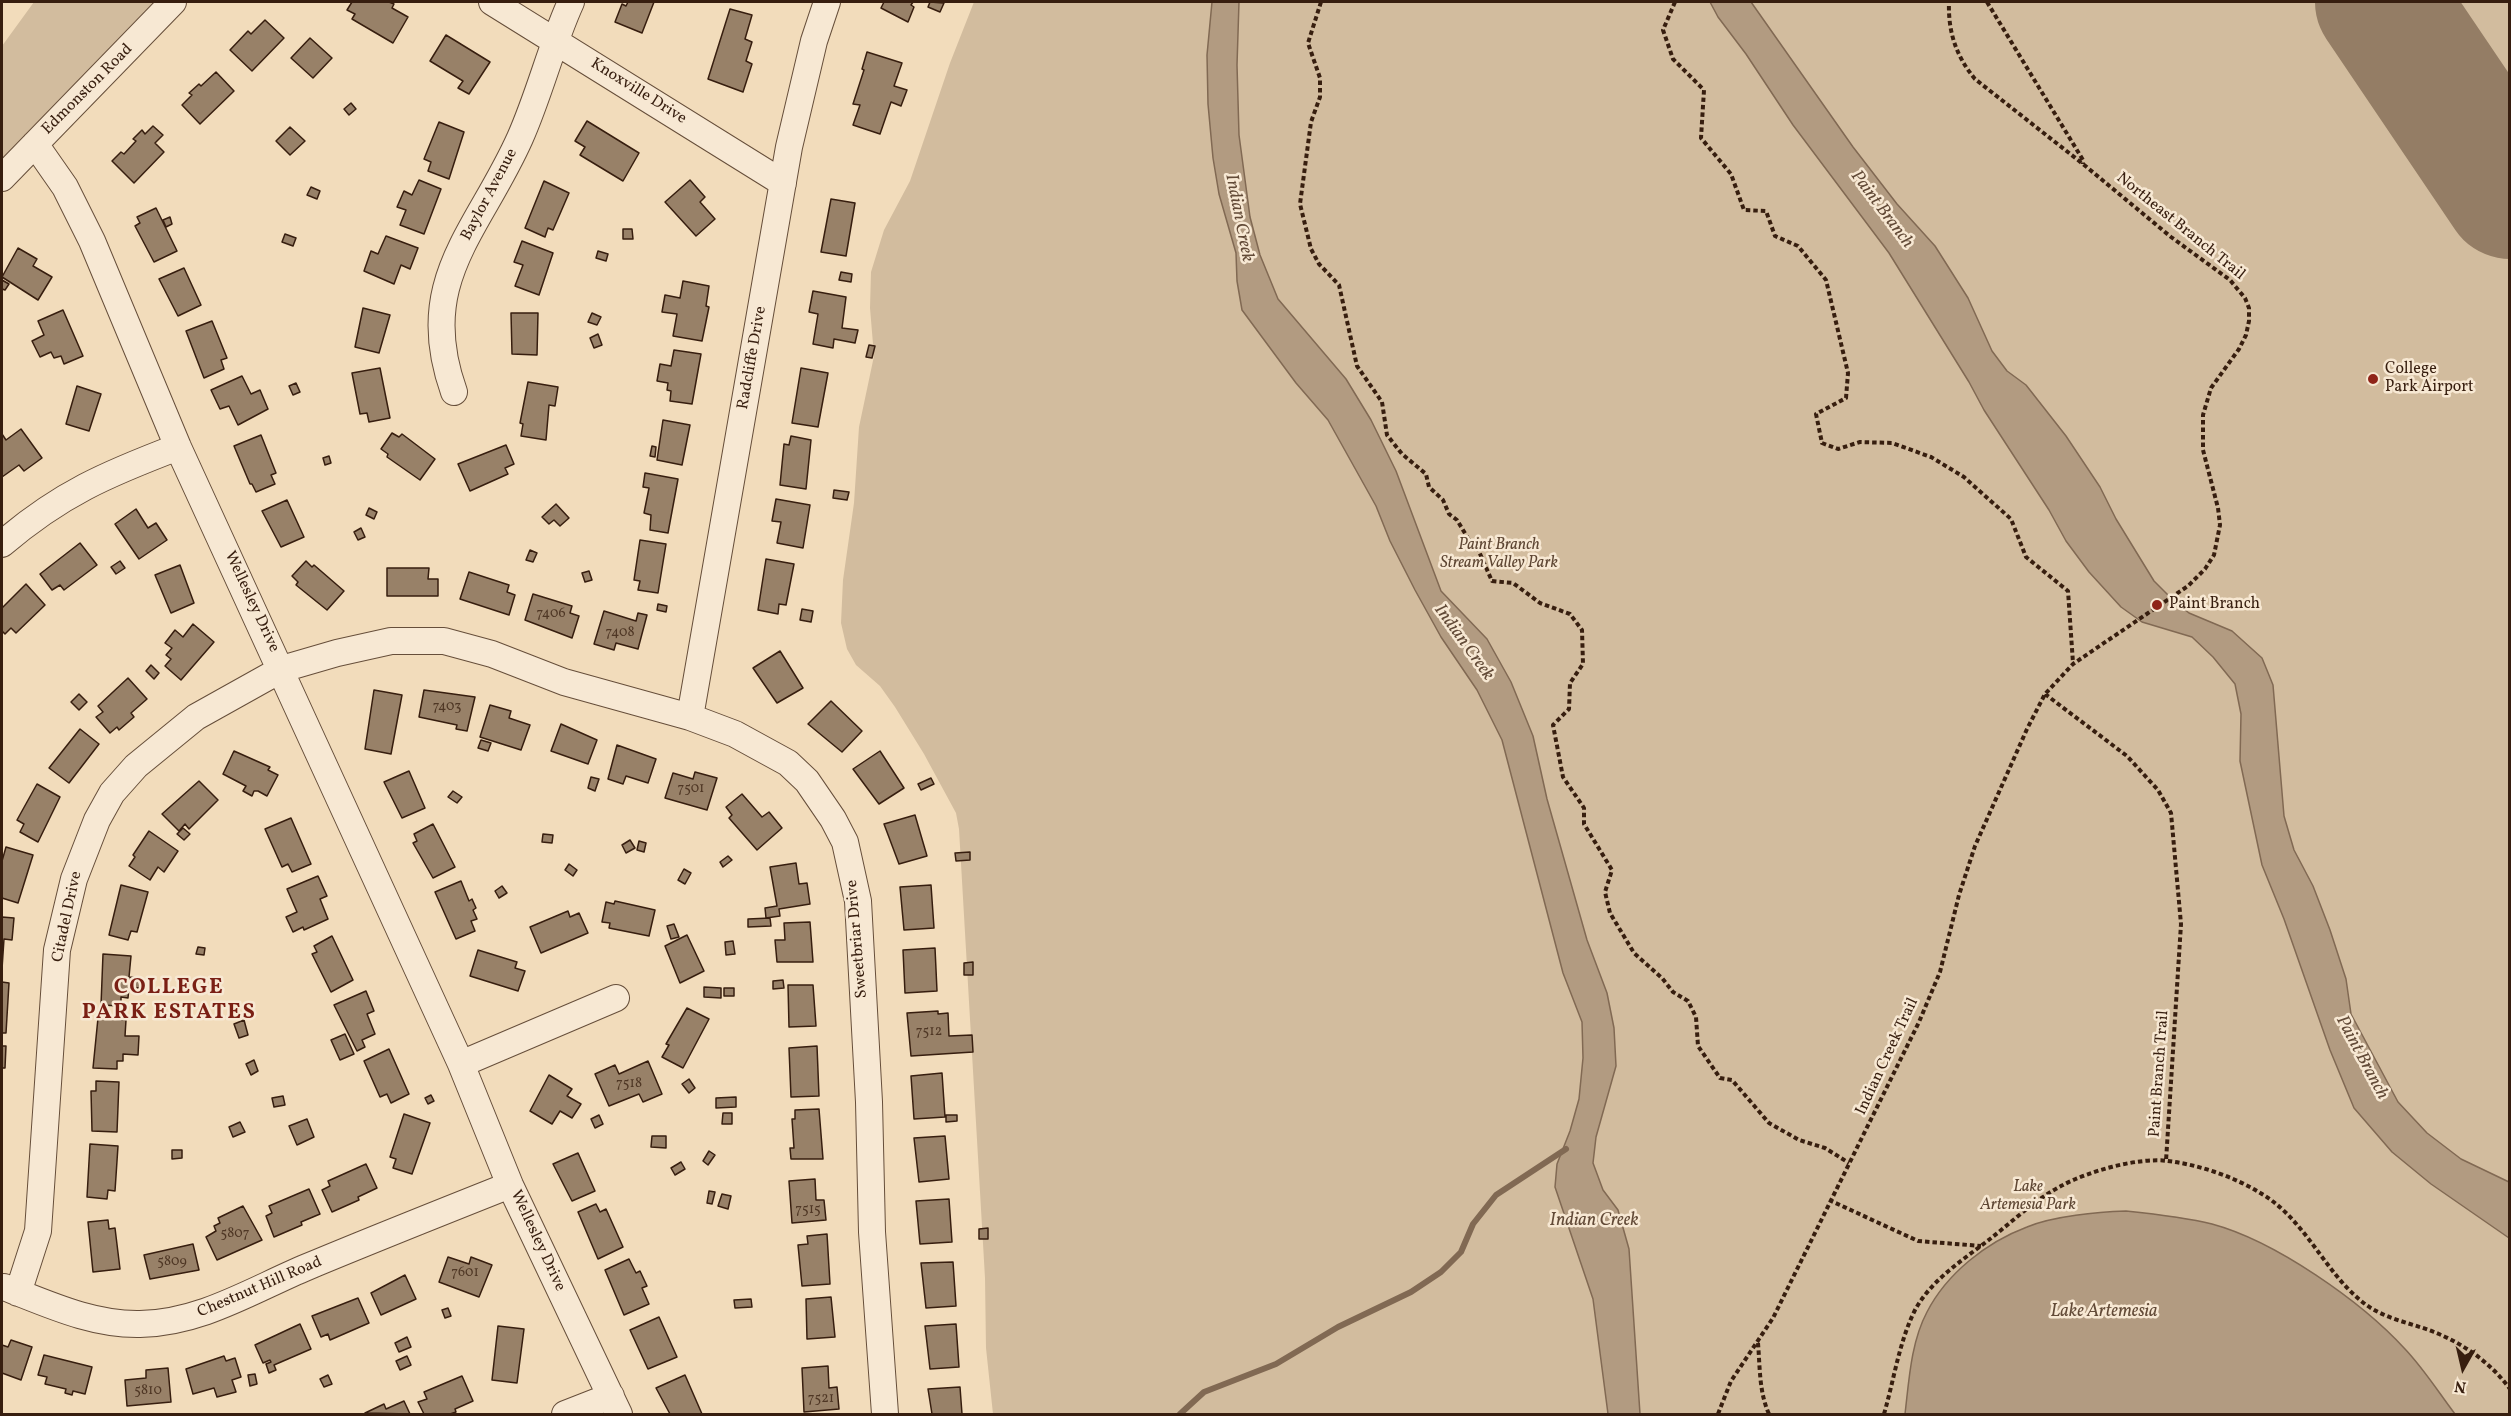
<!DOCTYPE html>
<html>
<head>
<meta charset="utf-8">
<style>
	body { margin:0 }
	#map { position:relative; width:2511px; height:1416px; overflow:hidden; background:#f2dcbb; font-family:Vollkorn,serif }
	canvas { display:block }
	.frame { position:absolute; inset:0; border:3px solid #371e0f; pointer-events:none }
	.north { position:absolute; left:2433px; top:1338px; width:60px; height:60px; -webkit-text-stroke:4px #f7e8d3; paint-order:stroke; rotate:188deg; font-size:16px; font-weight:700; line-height:24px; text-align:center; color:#371e0f }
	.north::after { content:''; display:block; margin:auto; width:21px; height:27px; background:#371e0f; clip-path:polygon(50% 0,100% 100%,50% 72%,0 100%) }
</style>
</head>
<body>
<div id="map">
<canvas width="2511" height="1416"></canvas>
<div class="frame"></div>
<div class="north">N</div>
</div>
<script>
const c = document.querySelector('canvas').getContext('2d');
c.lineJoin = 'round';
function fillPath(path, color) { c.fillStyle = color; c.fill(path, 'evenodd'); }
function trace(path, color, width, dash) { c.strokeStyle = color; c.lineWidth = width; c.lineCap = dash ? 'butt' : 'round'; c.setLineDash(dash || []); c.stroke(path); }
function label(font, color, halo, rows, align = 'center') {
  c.font = font + ' Vollkorn,serif'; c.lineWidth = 5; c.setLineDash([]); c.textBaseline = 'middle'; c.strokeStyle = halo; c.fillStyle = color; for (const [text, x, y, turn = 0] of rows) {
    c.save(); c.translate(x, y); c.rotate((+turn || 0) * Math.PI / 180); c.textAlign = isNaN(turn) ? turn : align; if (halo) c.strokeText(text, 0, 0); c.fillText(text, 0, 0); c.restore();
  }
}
fillPath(new Path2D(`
	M34 2H155L2 159V46Z
	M974 2H2509V1414H993L986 1348 985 1278 959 829 956 813 924 754 895 707 880 686 856 665 847 649 841 623 843 580 854 503 859 427 874 356 870 308 871 272 884 230 910 181 950 63Z`), '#d2bc9e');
const water = new Path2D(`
	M1212 2H1239L1237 65 1239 135 1250 217 1260 255 1278 299 1346 379 1371 420 1396 471 1441 591 1487 639 1511 682 1533 736 1547 799 1587 940 1607 993 1614 1028 1616 1066 1596 1137 1593 1163 1603 1190 1618 1210 1629 1249 1640 1414H1608L1593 1299 1555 1187 1557 1164 1570 1131 1579 1099 1583 1058 1582 1022 1563 973 1502 740 1477 690 1441 637 1415 590 1390 541 1376 506 1328 420 1296 383 1242 310 1237 281 1236 253 1219 194 1213 158 1208 104 1207 55Z
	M1710 2H1751L1853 147 1897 204 1935 246 1968 298 1992 351 2007 371 2026 385 2066 436 2100 487 2116 519 2154 581 2175 602 2189 613 2232 631 2262 658 2273 685 2284 816 2294 850 2313 886 2330 930 2346 979 2351 1014 2398 1102 2427 1133 2461 1159 2509 1182V1238L2431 1184 2392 1152 2354 1108 2330 1050 2284 919 2262 865 2240 761 2241 714 2235 684 2213 657 2192 637 2142 622 2121 607 2089 572 2066 541 2049 510 1984 410 1969 382 1889 253 1793 125 1746 54 1718 17Z
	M2126 1211C2155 1214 2184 1217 2212 1224 2275 1241 2361 1301 2405 1349 2424 1369 2439 1393 2455 1414H1905C1909 1380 1911 1342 1927 1312 1947 1273 1987 1242 2027 1227 2053 1216 2098 1212 2126 1211Z`);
fillPath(water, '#b29b81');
trace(water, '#816953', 1.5);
trace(new Path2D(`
	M1180 1414 1204 1392 1276 1364 1338 1327 1411 1292 1441 1272 1461 1252 1473 1224 1496 1195 1566 1149`), '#816953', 6);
trace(new Path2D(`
	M2381 2 2510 193`), '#947d65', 132);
const building = new Path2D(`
	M352 2H389L394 4 392 8 408 17 393 43 352 19 355 14 347 10Z
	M628 2H654L642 33 615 22 622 4 626 6Z
	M884 2H913L911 5 914 7 908 22 881 8Z
	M930 2 944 3 940 12 928 7Z
	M730 9 752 15 745 39 752 42 746 61 752 64 743 92 708 79Z
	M265 20 284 38 252 71 230 50 248 31 251 34Z
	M446 35 490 62 469 94 458 88 463 81 430 61Z
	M310 38 332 58 313 78 291 58Z
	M867 52 902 63 894 86 907 90 901 106 891 102 880 134 853 125 860 105 853 104 864 70 862 69Z
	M216 72 234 91 200 124 182 105 192 95 189 93 199 84 201 86Z
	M351 103 356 109 349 115 344 109Z
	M587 121 639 153 623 181 580 155 585 147 575 141Z
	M439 122 464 132 449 179 428 171 431 162 424 159Z
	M153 126 163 135 155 143 164 152 134 183 112 161 121 152 124 154 136 141 133 139 142 130 145 134Z
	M290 127 305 141 290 155 276 141Z
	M419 180 441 189 424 234 400 225 406 210 397 207 404 191 412 195Z
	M690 180 705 197 700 202 715 219 696 236 665 202Z
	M544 181 569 193 553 230 548 228 545 237 525 228Z
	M311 187 320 191 317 199 307 195Z
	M831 199 855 203 846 256 821 252Z
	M156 208 177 251 154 262 135 226 140 223 137 217Z
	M170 217 172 224 166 227 163 220Z
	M623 229H632L633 239H623Z
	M285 234 296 238 293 246 282 242Z
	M386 236 418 248 410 269 401 265 394 284 364 271 371 251 378 254Z
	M522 241 553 253 539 295 515 286 523 265 514 262Z
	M18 248 37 259 33 266 52 277 38 300 2 277Z
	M598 251 608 254 606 261 596 258Z
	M184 268 201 305 178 316 159 279Z
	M841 272 852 274 851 282 839 280Z
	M2 280 9 284 5 290 2 289Z
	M683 281 709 286 706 306 709 307 702 341 673 336 677 314 662 312 665 295 680 298Z
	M813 291 846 297 842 328 858 330 855 343 834 339 833 348 813 344 818 314 809 312Z
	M363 308 390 315 379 353 355 347Z
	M63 310 83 356 64 364 61 356 54 358 51 352 40 357 32 341 44 335 38 321Z
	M511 313H538L537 355 512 354Z
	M592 313 601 317 597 325 588 322Z
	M212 321 227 358 221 360 224 369 204 378 186 331Z
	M598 334 602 345 594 348 590 338Z
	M869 345 875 346 872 358 866 357Z
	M674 350 701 354 692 404 670 401 671 391 667 390 668 383 657 381 660 364 671 366Z
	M380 368 390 418 369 422 367 413 360 414 352 373Z
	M801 368 828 373 818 427 792 423Z
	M242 376 251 394 260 390 268 409 238 425 229 406 220 409 211 390Z
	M528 382 558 387 555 406 549 405 546 440 521 436 523 424 520 423Z
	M296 383 300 392 293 395 289 386Z
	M77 386 101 394 89 431 66 424Z
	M663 420 690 425 682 465 657 460Z
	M21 429 42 458 24 471 19 465 2 477V434L6 440Z
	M392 433 399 437 402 434 435 459 420 480 387 457 388 454 381 449Z
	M261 435 276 473 271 475 275 484 256 492 252 484H250L234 446Z
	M791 436 811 440 806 489 780 485 784 444 789 445Z
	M506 445 514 464 505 468 508 474 470 491 458 464Z
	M652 446 656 447 655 457 650 456Z
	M329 456 331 463 325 465 323 458Z
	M645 473 678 479 668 533 650 530 651 515 644 513 649 488 643 487Z
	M834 490 849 492 847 500 833 498Z
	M776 499 810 505 803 548 777 543 781 522 772 521Z
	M287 500 304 537 281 547 262 511Z
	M556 504 569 518 560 526 554 520 549 524 542 517Z
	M369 508 377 512 374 519 366 515Z
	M136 509 148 528 156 523 167 540 139 559 115 524Z
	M361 528 365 537 358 540 354 532Z
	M640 540 666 544 658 593 638 590 640 581 634 580Z
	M80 543 97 565 64 590 60 585 52 590 40 574Z
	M530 550 537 553 533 562 526 560Z
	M766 559 794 564 786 605 779 604 778 614 758 610Z
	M120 561 125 568 116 574 111 567Z
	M306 561 312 567 314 565 344 591 327 610 296 585 298 582 292 576Z
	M180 565 194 603 171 613 155 575Z
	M387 568H429L428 579H438V596H387Z
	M589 571 592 580 585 582 582 573Z
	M469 572 509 585 507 592 515 595 509 615 460 599Z
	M26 584 45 605 16 633 11 628 5 634 2 631V608Z
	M533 594 572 606 570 613 579 616 572 638 525 620Z
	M658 604 667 606 666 612 657 610Z
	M802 609 813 611 811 622 800 620Z
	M604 611 636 621 638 613 647 615 638 649 616 643 614 650 594 644Z
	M193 624 214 642 181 680 165 666 171 659 166 655 172 648 165 643 175 630 183 637Z
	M780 651 803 688 777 703 753 668Z
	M151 665 159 673 154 679 146 671Z
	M128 678 147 699 131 713 134 717 119 730 117 727 110 733 96 717 103 712 98 706Z
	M374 690 402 695 391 754 365 749Z
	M424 690 475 697 467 731 456 729 457 725 419 717Z
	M79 694 87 702 79 710 71 702Z
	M831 701 862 731 842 752 808 724Z
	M490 705 511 711 509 718 530 725 521 750 480 737Z
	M561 724 597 740 588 764 551 751Z
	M80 729 99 744 69 783 49 768Z
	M481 740 491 743 488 751 478 748Z
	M617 745 656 759 648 783 626 776 623 784 608 779Z
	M234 751 270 767 268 770 278 775 267 796 258 791H254L252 796 243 791 246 786 223 774Z
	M880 751 904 788 879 804 853 769Z
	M409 771 425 808 402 818 384 782Z
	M695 772 717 778 707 810 665 798 673 773 693 779Z
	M591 777 599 779 595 791 588 788Z
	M931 778 934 784 921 790 918 784Z
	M199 781 218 800 189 829 185 824 179 831 162 814Z
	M37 784 60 797 38 842 20 832 24 824 17 820Z
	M453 791 462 797 457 803 448 797Z
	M742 794 762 817 769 812 782 828 757 850 729 818 732 815 726 807Z
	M915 815 927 856 899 864 884 824Z
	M291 818 311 864 292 872 288 864 282 867 265 829Z
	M433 824 455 867 433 878 413 843 417 841 414 834Z
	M183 828 190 834 184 840 177 834Z
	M149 831 178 851 164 872 158 867 150 880 129 866 135 857 133 855Z
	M543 834 553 835 552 843 542 842Z
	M630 840 635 848 626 853 622 845Z
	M639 841 646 843 644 852 637 850Z
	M6 847 33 855 18 903 2 898V861Z
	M970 852V860L956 861 955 853Z
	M728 856 732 860 723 867 720 862Z
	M796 863 799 884 807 883 810 904 779 909 780 916 766 918 765 908 777 906 770 867Z
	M569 864 577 870 573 876 565 870Z
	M684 869 691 873 685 884 678 880Z
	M318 876 327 896 320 899 328 919 304 930 303 927 293 932 286 917 297 912 287 889Z
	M461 881 469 901 472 899 476 908 473 910 477 919 471 921 475 931 456 939 435 892Z
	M121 885 148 892 137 932 131 931 128 940 109 935Z
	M931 885 934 928 904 930 900 887Z
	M502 886 507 893 499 898 495 891Z
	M615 901 655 910 649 936 609 928 610 923 602 922 606 902 614 904Z
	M568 911 570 917 579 913 588 933 541 953 530 927Z
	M2 917 14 918 12 940 4 939 2 969Z
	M770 918 771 926 748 927V919Z
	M810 922 813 962H777L775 940H785L784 923Z
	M674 924 679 937 671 939 667 926Z
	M687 935 704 971 680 983 665 946Z
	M332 936 353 980 331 992 312 954 317 952 314 946Z
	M733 941 735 954 726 955 725 942Z
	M198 947 205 948 204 955 196 954Z
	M935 948 937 991 905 993 903 950Z
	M478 950 517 962 515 968 525 971 518 991 470 976Z
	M103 954 131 956 129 977 140 978V988L129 987 128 998 121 997V1006L101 1005Z
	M973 962V975H964V963Z
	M783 980 784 988 773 989V981Z
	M2 982 9 983 6 1033H2Z
	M788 985H813L816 1026 789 1027Z
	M704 987 721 988V998L704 997Z
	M724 988H734V996H724Z
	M366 991 374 1011 367 1014 375 1034 362 1040 365 1047 357 1051 334 1005Z
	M687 1008 709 1019 683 1068 662 1057 669 1045 666 1044Z
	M938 1011V1014L948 1013 949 1036 972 1035 973 1052 911 1056 907 1013Z
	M98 1018 126 1020 125 1036H139L138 1055 123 1054V1061H117V1069L93 1068Z
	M244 1020 248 1035 239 1038 234 1024Z
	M345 1034 354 1054 340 1060 331 1040Z
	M2 1046H6L5 1068H2Z
	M817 1046 819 1096 791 1097 789 1048Z
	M389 1049 409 1094 391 1103 387 1094 380 1097 364 1061Z
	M254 1060 258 1071 251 1075 246 1064Z
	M648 1061 662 1094 643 1102 639 1094 609 1106 595 1074 615 1065 619 1074Z
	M942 1073 945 1117 914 1119 911 1076Z
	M549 1075 572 1089 567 1096 581 1104 572 1118 560 1111 552 1124 530 1111Z
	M689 1079 695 1088 689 1093 682 1084Z
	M96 1081 119 1082 117 1132 92 1131 91 1091H96Z
	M431 1095 434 1101 428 1104 425 1098Z
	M283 1096 285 1105 274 1107 272 1098Z
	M736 1097V1107L716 1108V1098Z
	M819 1109 823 1159H791L790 1148H794L792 1119H795V1110Z
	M723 1113H732V1124H722Z
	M404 1114 430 1123 412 1174 393 1168 396 1159 390 1157Z
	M599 1115 603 1124 595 1128 591 1119Z
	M946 1115H957V1121L946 1122Z
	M307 1119 314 1137 297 1145 289 1126Z
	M240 1122 245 1132 233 1137 229 1127Z
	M652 1136H666V1148L651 1147Z
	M945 1136 949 1179 919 1182 914 1138Z
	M90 1144 118 1146 115 1191 108 1190 107 1199 87 1197Z
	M172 1150H182V1158L172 1159Z
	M709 1151 715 1155 708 1165 703 1161Z
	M578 1153 595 1191 572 1201 553 1164Z
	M681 1162 685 1169 675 1175 671 1168Z
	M366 1164 377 1188 358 1197 359 1200 332 1212 322 1190 330 1186 328 1181Z
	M815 1179 816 1200H824L826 1220 792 1223 789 1181Z
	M309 1189 320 1214 301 1222 302 1225 274 1237 266 1216 272 1213 269 1206Z
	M709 1191 715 1192 712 1204 707 1203Z
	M722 1194 731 1196 728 1209 718 1206Z
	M949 1199 952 1242 920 1244 916 1201Z
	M596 1204 600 1212 606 1209 623 1247 598 1259 578 1212Z
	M243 1206 262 1240 217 1260 206 1237 216 1231 214 1226 220 1223 218 1218Z
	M108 1220 109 1229 115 1228 120 1269 93 1272 88 1222Z
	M988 1228V1239H979V1229Z
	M827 1234 830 1284 802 1286 798 1245 808 1244 807 1236Z
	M193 1244 199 1270 150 1279 144 1255Z
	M448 1257 469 1264 471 1257 492 1265 479 1297 439 1282Z
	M629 1259 636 1273 640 1271 647 1286 642 1288 649 1304 624 1315 605 1270Z
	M953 1262 956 1306 926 1308 921 1263Z
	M405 1275 416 1299 381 1315 371 1293Z
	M831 1297 835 1337 807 1339 806 1299Z
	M358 1298 369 1323 330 1340 328 1334 321 1337 312 1316Z
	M751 1299 752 1307 735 1308 734 1300Z
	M448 1308 451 1316 445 1318 442 1310Z
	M659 1317 677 1357 648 1369 630 1330Z
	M300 1324 311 1349 274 1365 276 1370 269 1373 266 1364 271 1362 270 1360 263 1363 255 1345Z
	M956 1324 959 1367 930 1369 925 1326Z
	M498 1326 524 1329 517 1383 492 1380Z
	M407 1337 411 1347 399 1352 395 1343Z
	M11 1340 32 1347 21 1380 2 1373V1345L8 1347Z
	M44 1355 92 1367 85 1394 73 1391 72 1395 65 1393 66 1389 45 1384 47 1377 38 1375Z
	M224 1356 226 1361 235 1358 241 1377 232 1380 236 1392 217 1397 214 1388 193 1394 186 1369Z
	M407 1356 411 1365 400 1370 396 1361Z
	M828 1366 829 1388 837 1387 839 1409 804 1412 802 1368Z
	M168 1368 171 1402 127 1406 125 1380 146 1378V1370Z
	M255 1374 257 1384 250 1386 248 1375Z
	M328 1375 332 1384 324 1387 320 1379Z
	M685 1375 702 1414H670L656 1388Z
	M462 1376 473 1401 455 1409 456 1412 450 1414H424L418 1402 427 1399 424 1392Z
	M960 1387 962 1414H932L928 1389Z
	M404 1401 410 1414 365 1413 384 1404 386 1409Z`);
fillPath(building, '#988168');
trace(building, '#371e0f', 1.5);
const minor = new Path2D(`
	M492 2 783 183
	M35 144 65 187 92 241 178 447 461 1064 510 1185 619 1414
	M2 178 173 2
	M454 392C414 281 478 232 520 138 540 93 551 46 571 2
	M2 544C60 494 107 474 178 447
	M690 717 789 147 814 41 827 2
	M461 1064 616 998
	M4 1287C48 1304 92 1325 140 1324 201 1323 252 1290 307 1267 374 1239 442 1212 510 1185
	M18 1293 38 1231 57 950 74 879 97 820 112 793 136 766 196 717 282 669 337 653 391 641H444L492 654 564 682 690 717 735 734 788 763 807 781 833 819 845 842 858 901 869 1102 872 1232 885 1414
	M565 1414 611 1396`);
trace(minor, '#664e3a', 28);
trace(new Path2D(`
	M1321 2 1308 43 1320 78V97L1311 122 1300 204 1311 249 1319 264 1339 285 1357 366 1382 402 1387 435 1402 454 1426 474 1429 487 1443 500 1449 514 1457 520 1469 540 1477 547 1492 581 1513 583 1540 603 1570 614 1582 630 1583 664 1570 683 1569 709 1553 725 1563 777 1584 808V824L1612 870 1605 892 1610 913 1634 953 1662 978 1673 992 1688 1001 1696 1017 1698 1046 1720 1078 1732 1080 1769 1123 1799 1140 1825 1148 1849 1163
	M1675 2 1663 30 1673 59 1704 90 1701 138 1731 174 1744 210 1766 211 1775 236 1798 246 1826 280 1848 373 1846 398 1816 414 1822 443 1838 449 1860 442 1892 443 1931 457 1964 477 2011 519 2026 557 2068 591 2073 663
	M1987 2 2083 160V164
	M2045 694 2127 756 2158 790 2171 813 2181 924 2166 1161
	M1829 1200 1918 1241 1981 1246
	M1758 1343C1760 1367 1759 1392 1769 1414
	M1718 1414 1731 1381 1773 1318 1919 1022 1940 972 1959 895 1975 846 2027 729 2045 694 2073 664 2188 586 2205 569 2214 555 2220 525 2218 508 2203 450V415L2211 388 2239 349 2246 335 2249 321V308L2245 298 2230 280 2171 237 2083 164 1975 79C1956 56 1948 32 1949 2
	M1884 1414C1894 1380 1899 1342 1915 1310 1932 1279 1963 1260 1990 1239 2013 1221 2037 1198 2063 1185 2089 1171 2139 1157 2168 1161 2200 1165 2235 1177 2262 1194 2305 1220 2323 1269 2360 1300 2382 1319 2409 1322 2434 1332 2464 1344 2491 1363 2510 1389`), '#371e0f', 4, [4.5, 3]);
trace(minor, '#f7e8d3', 26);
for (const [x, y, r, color] of [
	[2373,379,6,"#8f2418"],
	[2157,605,6,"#8f2418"]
]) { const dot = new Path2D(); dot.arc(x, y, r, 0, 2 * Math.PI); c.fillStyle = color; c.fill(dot); trace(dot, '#f7e8d3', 2); }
label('14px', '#4f3725', null, [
	["7406",551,614],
	["7408",620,633],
	["7403",447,707],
	["7501",691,789],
	["7512",929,1032],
	["7518",629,1084],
	["7515",808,1210],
	["5807",235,1234],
	["5809",172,1262],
	["7601",465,1273],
	["5810",148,1391],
	["7521",821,1399]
]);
label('16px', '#371e0f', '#f7e8d3', [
	["Edmonston Road",88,90,-45],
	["Knoxville Drive",638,92,32],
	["Baylor Avenue",490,195,-62],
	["Northeast Branch Trail",2180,227,39],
	["Radcliffe Drive",753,358,-80],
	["Wellesley Drive",251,602,65],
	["Citadel Drive",68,917,-78],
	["Sweetbriar Drive",858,939,-95],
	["Indian Creek Trail",1888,1057,-65],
	["Paint Branch Trail",2160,1074,-86],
	["Wellesley Drive",537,1241,65],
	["Chestnut Hill Road",260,1288,-23]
]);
label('16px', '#371e0f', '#f7e8d3', [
	["College",2385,370],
	["Park Airport",2385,388],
	["Paint Branch",2169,605]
], 'left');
label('italic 16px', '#5e4633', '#f7e8d3', [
	["Paint Branch",1499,546],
	["Stream Valley Park",1499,564],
	["Lake",2028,1188],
	["Artemesia Park",2028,1206]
]);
label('italic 18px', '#624a37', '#f7e8d3', [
	["Paint Branch",1881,210,53],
	["Indian Creek",1238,218,79],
	["Indian Creek",1463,643,54],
	["Paint Branch",2361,1058,62],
	["Indian Creek",1594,1222],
	["Lake Artemesia",2104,1313]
]);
c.letterSpacing = '1.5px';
label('bold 22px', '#7a1f14', '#f7e8d3', [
	["COLLEGE",169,989],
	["PARK ESTATES",169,1014]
]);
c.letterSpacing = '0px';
</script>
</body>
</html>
